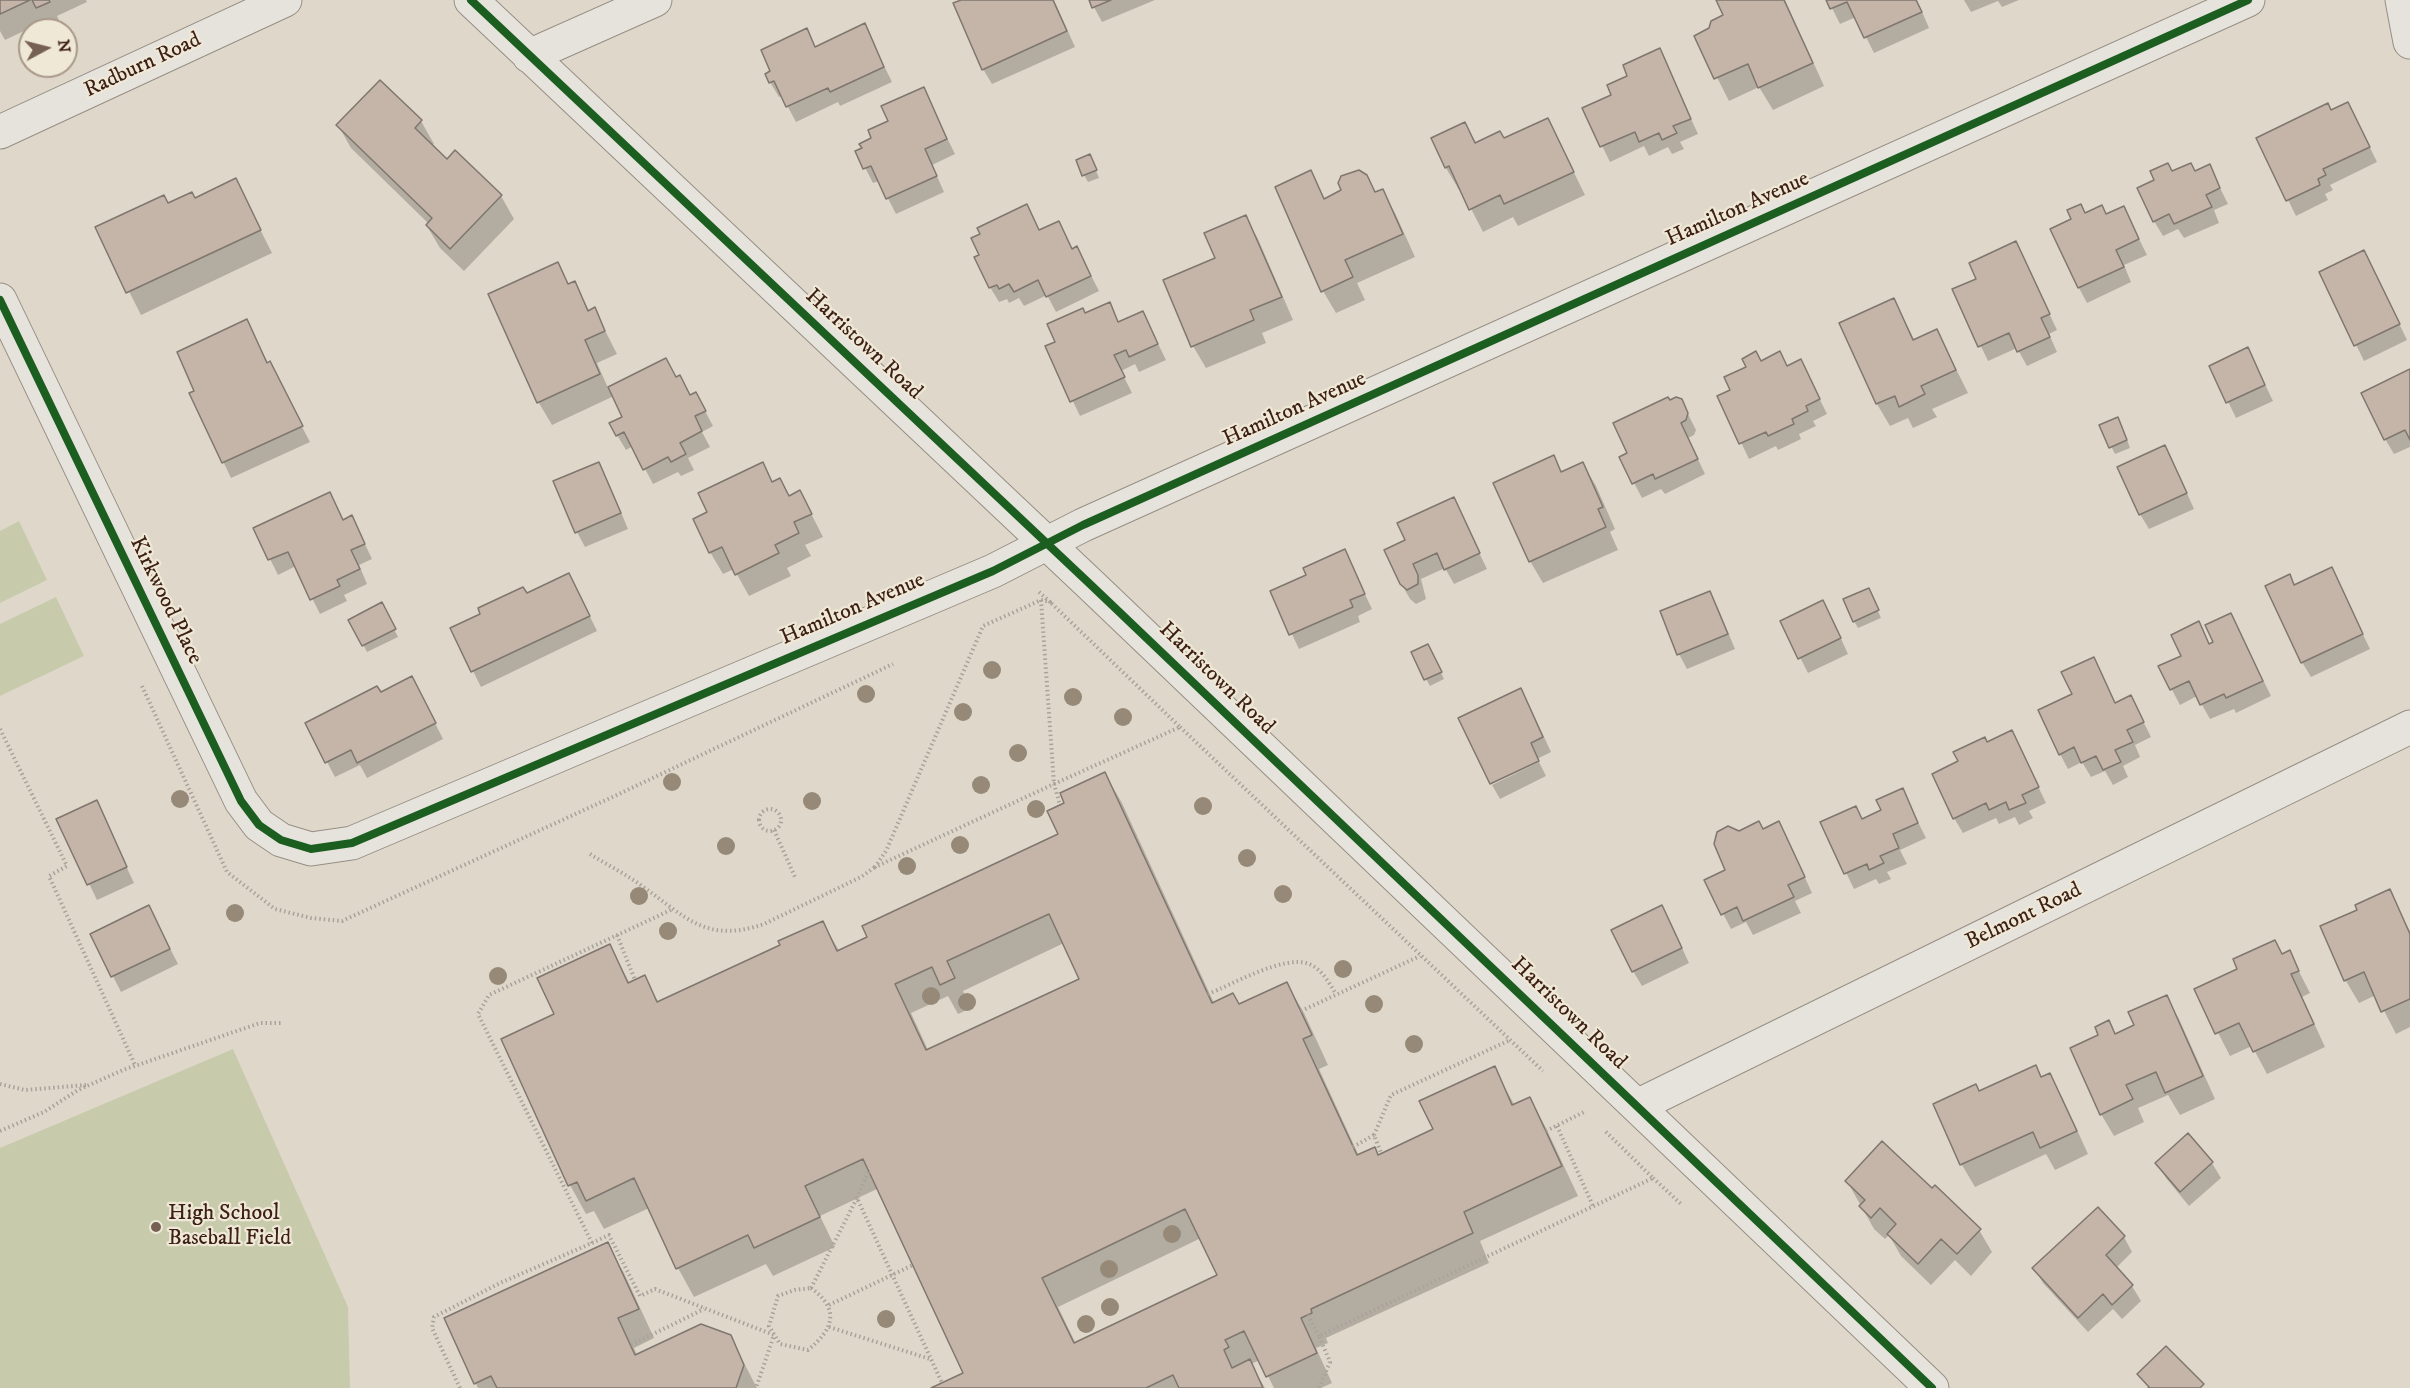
<!DOCTYPE html>
<html>
<head>
<meta charset="utf-8">
<style>
	body { margin:0 }
	#map { position:relative; width:2410px; height:1388px; overflow:hidden; background:#dfd8ca; font-family:"IM FELL DW Pica",serif }
	canvas { display:block }
	.north { position:absolute; left:18px; top:18px; width:60px; height:60px; box-sizing:border-box; background:#efe8d7; border:2px solid #a89889; border-radius:50%; rotate:83deg; font-size:16px; font-weight:700; line-height:24px; text-align:center; color:#3d2015 }
	.north::after { content:''; display:block; margin:auto; width:21px; height:27px; background:#766054; clip-path:polygon(50% 0,100% 100%,50% 72%,0 100%) }
</style>
</head>
<body>
<div id="map">
<canvas width="2410" height="1388"></canvas>
<div class="north">N</div>
</div>
<script>
const c = document.querySelector('canvas').getContext('2d');
c.lineJoin = 'round';
function fillPath(path, color) { c.fillStyle = color; c.fill(path, 'evenodd'); }
function trace(path, color, width, dash) { c.strokeStyle = color; c.lineWidth = width; c.lineCap = dash ? 'butt' : 'round'; c.setLineDash(dash || []); c.stroke(path); }
function label(font, color, halo, rows, align = 'center') {
  c.font = font + ' "IM FELL DW Pica",serif'; c.lineWidth = 4.5; c.setLineDash([]); c.textBaseline = 'middle'; c.strokeStyle = halo; c.fillStyle = color; for (const [text, x, y, turn = 0] of rows) {
    c.save(); c.translate(x, y); c.rotate((+turn || 0) * Math.PI / 180); c.textAlign = isNaN(turn) ? turn : align; if (halo) c.strokeText(text, 0, 0); c.fillText(text, 0, 0); c.restore();
  }
}
fillPath(new Path2D(`
	M19 521 47 580 0 603V531Z
	M56 597 84 656 0 696V624Z
	M233 1049 348 1307 350 1388H0V1148Z`), '#c7cbac');
fillPath(new Path2D(`
	M0 0H86L87 2 57 16 61 25 50 30 45 21 5 40 0 31Z
	M964 0H1054L1075 47 992 84 983 69Z
	M1090 0H1155L1102 22Z
	M1717 0H1785L1824 86 1773 110 1759 87 1729 101 1696 36 1710 29 1725 16Z
	M1828 0H1917L1929 28 1874 53 1856 17 1840 24Z
	M1964 0H2019L2002 7 1998 1 1971 12Z
	M864 25 892 82 840 106 838 102 796 122 782 96 779 97 770 82 772 72 806 30 816 48Z
	M1659 50 1698 134 1680 142 1684 149 1672 154 1668 147 1649 156 1644 146 1610 162 1584 109 1613 95 1629 77Z
	M923 89 955 154 932 165 944 192 896 214 879 181 873 183 857 152 864 149Z
	M2331 111 2356 119 2377 162 2330 185 2333 190 2325 194 2328 200 2296 216 2258 139Z
	M1548 120 1585 195 1518 226 1513 217 1483 232 1461 189 1459 190 1446 168 1433 139 1465 124 1477 144 1504 140Z
	M421 121 434 144 431 146 447 161 501 196 514 219 464 271 440 248 427 226 429 224 351 148 338 125Z
	M1093 163 1099 178 1088 182 1084 175Z
	M2209 166 2228 204 2214 210 2219 223 2184 238 2178 229 2163 236 2154 221 2172 173 2195 172Z
	M1310 172 1325 199 1344 191 1366 176 1376 193 1382 191 1395 213 1415 257 1357 283 1365 300 1336 313 1323 291Z
	M235 180 272 253 141 315 97 228 168 205 195 200Z
	M1027 206 1040 231 1058 223 1073 250 1077 248 1099 291 1056 312 1047 295 1024 306 1019 298 1009 303 1007 299 999 302 990 287Z
	M2123 207 2147 255 2124 265 2131 282 2087 303 2079 288 2106 215Z
	M1245 217 1258 239 1293 320 1262 333 1266 343 1206 368 1193 346 1217 259Z
	M2016 243 2057 330 2049 334 2057 352 2027 366 2017 348 1988 361 1954 290 1978 279Z
	M557 264 569 285 574 283 590 312 594 309 617 354 597 363 608 388 666 360 676 379 690 397 704 409 713 426 702 432 710 447 688 458 694 470 681 476 678 472 653 484 633 446 626 450 617 435 624 417 614 396 552 425 539 403 489 295Z
	M2372 267 2407 340 2364 361 2321 273Z
	M1894 300 1915 341 1937 331 1968 393 1932 409 1937 417 1913 428 1908 418 1890 426 1877 404 1841 324Z
	M1109 304 1119 323 1143 313 1166 360 1139 372 1135 364 1121 371 1132 393 1080 416 1047 347 1057 342 1085 315Z
	M246 321 310 442 231 478 191 394 196 392Z
	M2248 349 2273 401 2236 418 2211 366Z
	M1801 361 1827 414 1813 421 1816 426 1799 434 1801 439 1778 450 1776 446 1749 459 1719 397 1732 390 1748 367 1761 362 1787 367Z
	M2410 370V447L2394 454 2385 439Z
	M1681 400 1696 430 1694 435 1688 438 1705 474 1665 494 1661 489 1642 498 1621 458 1629 454 1669 402Z
	M2101 426H2122L2130 448 2115 454Z
	M1553 457 1562 473 1583 464 1596 486 1615 529 1610 532 1618 550 1543 583 1530 561Z
	M2173 462 2194 509 2149 529 2140 514Z
	M599 464 607 479 628 529 585 547 577 532Z
	M762 464 773 483 789 497 800 492 823 537 805 545 811 556 787 568 791 576 749 596 734 569 723 574 710 552Z
	M1453 499 1487 569 1454 584 1445 568 1421 579 1426 599 1416 604 1410 599 1401 583 1407 541Z
	M352 517 372 559 359 565 367 584 344 595 347 601 320 614 296 566 278 575 255 529 343 521Z
	M1344 551 1372 609 1358 616 1360 622 1299 649 1272 592 1308 576Z
	M2331 569 2370 649 2311 677 2302 662 2289 576 2295 586Z
	M577 590 597 631 481 687 452 629 526 595Z
	M1709 593 1718 608 1735 649 1687 669 1679 654Z
	M1872 597 1881 618 1858 628 1854 621Z
	M385 611 398 637 367 652 350 620Z
	M2231 615 2271 696 2236 713 2234 709 2210 719 2197 696 2180 705 2160 667 2183 657 2198 623 2210 645 2215 642Z
	M1831 617 1848 654 1808 673 1782 622Z
	M1432 653 1444 679 1430 686 1426 679Z
	M2093 659 2116 704 2131 697 2151 737 2135 745 2140 757 2123 766 2128 777 2113 785 2105 771 2091 777 2082 762 2068 769 2060 754 2074 695Z
	M420 693 443 739 367 778 360 765 335 777 307 724 380 694Z
	M1529 705 1551 752 1491 782Z
	M2012 732 2046 803 2029 811 2033 818 2019 825 2015 817 1999 824 1996 818 1963 833 1954 818 1960 762 1987 744Z
	M1539 762 1546 776 1500 799 1492 785Z
	M1105 774 1122 803 1214 1003 1239 1006 1287 984 1304 1013 1328 1065 1319 1069 1359 1156H1378L1435 1130 1494 1068 1515 1106 1530 1098 1546 1128 1578 1196 1480 1241 1489 1263 1326 1338 1328 1343 1316 1348 1332 1383 1321 1388H1274L1260 1360 1251 1364 1265 1388H935L965 1374 879 1188 820 1216 835 1247 773 1276 766 1264 694 1297 678 1268 649 1208 604 1229 594 1211 586 1214 570 1185 503 1039 556 1015 610 946 630 984 644 977 659 1003 782 946 822 922 840 952 1060 835 1066 803ZM1064 943 1081 979 928 1050 911 1013 948 996 958 1014 971 1008 963 991ZM1201 1238 1219 1276 1076 1344 1058 1307Z
	M1902 790 1926 838 1900 850 1907 864 1887 872 1891 879 1879 884 1876 879 1854 889 1822 823 1862 820 1883 811Z
	M96 802 134 883 97 900 58 819Z
	M1763 831 1787 838 1812 893 1795 901 1801 913 1753 935 1746 922 1731 929 1706 881 1727 871 1739 833Z
	M2389 891 2410 931V1027L2396 1034 2376 995 2359 1003 2346 981 2322 927 2358 911Z
	M149 907 178 964 121 992 92 935Z
	M1670 922 1689 963 1642 986 1633 971Z
	M2289 952 2310 993 2302 997 2325 1047 2267 1074 2252 1046 2230 1056 2196 990Z
	M2166 997 2179 1019 2215 1099 2180 1115 2168 1095 2138 1108 2144 1122 2114 1136 2101 1114 2109 1022 2116 1035 2136 1026Z
	M2035 1067 2042 1078 2049 1075 2062 1097 2088 1154 2055 1170 2046 1154 1975 1187 1962 1165 1935 1105 1979 1092Z
	M2188 1135 2212 1163 2221 1178 2189 1206 2166 1178 2157 1163Z
	M1847 1181 1932 1190 1979 1230 1992 1252 1971 1276 1955 1260 1931 1285 1901 1256 1889 1235 1885 1239 1874 1229Z
	M2098 1209 2124 1237 2132 1252 2116 1268 2132 1286 2141 1301 2122 1319 2113 1309 2088 1332 2043 1283 2034 1268Z
	M607 1244 624 1273 654 1338 634 1348 637 1355 730 1336 757 1388H478L446 1319Z`), '#0003');
const building = new Path2D(`
	M0 0H30L0 14Z
	M32 0H49L50 2 36 8Z
	M961 0H1053L1067 31 982 70 953 3Z
	M1089 0H1111L1092 8Z
	M1716 0H1784L1813 63 1758 88 1748 64 1714 79 1694 36 1709 28 1711 21 1723 15Z
	M1826 0H1916L1922 12 1864 38 1847 2 1830 9Z
	M865 23 884 67 830 92 828 88 786 107 774 81 769 83 765 74 770 71 761 50 807 28 815 47Z
	M1660 48 1691 119 1673 126 1677 133 1662 140 1659 133 1639 142 1635 132 1600 147 1582 108 1611 95 1607 85 1627 76 1623 65Z
	M380 80 422 120 415 128 447 159 455 150 502 195 450 249 426 225 432 218 336 125Z
	M924 87 947 139 925 149 937 176 886 199 871 166 863 169 855 151 862 148 859 144 871 138 868 130 888 121 881 106Z
	M2348 102 2370 147 2323 169 2326 175 2318 179 2320 185 2286 201 2256 138 2328 103 2331 110Z
	M1548 118 1574 172 1504 204 1500 195 1469 210 1449 166 1445 168 1431 138 1465 122 1475 143 1500 131 1504 138Z
	M1090 154 1097 170 1082 176 1076 160Z
	M2168 163 2172 171 2191 163 2195 171 2210 164 2220 188 2206 195 2212 207 2174 224 2169 214 2153 222 2137 188 2154 180 2150 171Z
	M1311 170 1324 199 1341 190 1338 183 1341 176 1359 170 1367 175 1375 192 1383 189 1403 234 1345 260 1353 277 1321 292 1275 187Z
	M236 178 261 230 126 293 95 227 164 195 168 203 192 192 195 198Z
	M1027 204 1039 230 1059 221 1072 249 1077 246 1091 276 1046 297 1038 280 1014 292 1009 284 999 289 997 285 989 288 974 257 979 255 971 238 980 234 977 228Z
	M2081 204 2085 213 2102 205 2106 214 2124 206 2139 239 2116 250 2124 267 2078 288 2050 229 2071 219 2067 210Z
	M1246 215 1282 297 1250 310 1254 320 1191 347 1163 280 1215 258 1204 233Z
	M2016 241 2050 314 2041 318 2050 337 2017 352 2009 333 1978 347 1952 289 1976 279 1969 263Z
	M2364 250 2400 324 2354 346 2319 272Z
	M558 262 568 284 575 281 588 311 595 307 605 331 585 340 600 374 537 403 488 294Z
	M1894 298 1913 340 1937 329 1956 370 1921 386 1925 394 1899 407 1895 396 1876 404 1839 323Z
	M1110 302 1118 322 1143 311 1158 344 1129 357 1126 350 1114 355 1125 377 1070 402 1045 346 1055 342 1047 324 1083 308 1085 313Z
	M247 319 267 363 270 361 303 426 222 463 189 393 194 391 177 352Z
	M2248 347 2265 385 2226 403 2209 366Z
	M1756 351 1761 361 1780 351 1787 366 1801 359 1820 399 1806 406 1808 411 1792 419 1794 424 1768 436 1766 432 1739 444 1717 396 1730 390 1724 377 1746 367 1742 359Z
	M666 358 676 377 680 375 690 395 696 392 706 411 695 416 702 431 680 443 686 454 671 462 668 457 643 470 624 432 616 436 609 423 622 417 608 387Z
	M2410 369V440L2405 430 2384 440 2361 393Z
	M1668 397 1670 400 1676 397 1682 399 1688 413 1686 420 1681 423 1698 459 1655 479 1653 474 1632 484 1619 457 1627 453 1613 423Z
	M2118 417 2127 440 2109 448 2099 425Z
	M2165 445 2187 493 2139 515 2117 467Z
	M1554 455 1561 472 1583 462 1603 507 1598 509 1606 527 1529 562 1493 483Z
	M599 462 621 513 575 533 553 481Z
	M763 462 772 482 780 478 789 496 800 490 812 514 794 522 799 533 775 545 779 553 735 575 722 547 709 553 693 519 707 512 698 493Z
	M330 492 343 520 352 515 365 544 351 550 360 569 337 580 340 586 310 600 288 552 268 560 253 528Z
	M1454 497 1480 553 1444 570 1437 553 1413 564 1418 575V584L1407 590 1400 584 1384 550 1405 540 1397 523Z
	M1345 549 1365 594 1350 600 1353 607 1289 635 1270 591 1306 575 1303 568Z
	M2332 567 2363 634 2301 663 2265 586 2290 574 2294 585Z
	M569 573 590 616 471 672 450 628 480 614 478 608 523 587 527 593Z
	M1869 588 1879 610 1853 622 1843 599Z
	M1710 591 1728 634 1677 655 1660 611Z
	M1823 600 1841 638 1798 659 1780 621Z
	M382 602 396 629 362 646 348 620Z
	M2231 613 2263 681 2226 698 2224 694 2200 705 2189 681 2170 690 2158 666 2181 656 2171 635 2199 621 2209 644 2213 642 2205 625Z
	M1428 644 1442 672 1424 680 1411 652Z
	M2094 657 2115 703 2131 695 2144 722 2127 730 2133 742 2115 750 2121 762 2103 770 2096 756 2081 763 2074 747 2059 755 2038 710 2072 694 2061 672Z
	M412 676 436 723 357 763 351 750 325 763 305 723 377 686 381 692Z
	M1521 688 1543 737 1531 743 1539 761 1490 784 1458 718Z
	M2012 730 2039 787 2022 795 2026 803 2009 810 2006 802 1989 810 1986 803 1953 819 1932 774 1958 761 1953 752 1985 737 1987 742Z
	M1105 772 1212 1003 1233 993 1239 1004 1287 982 1312 1035 1303 1039 1357 1155 1375 1147 1378 1155 1433 1129 1419 1101 1495 1066 1512 1105 1530 1097 1562 1166 1464 1212 1473 1233 1311 1309 1312 1313 1301 1318 1317 1353 1266 1377 1244 1331 1225 1340 1229 1347 1224 1350 1232 1368 1250 1359 1263 1388H1179L1173 1375 1146 1388H931L963 1373 863 1159 805 1186 820 1217 754 1248 748 1235 676 1269 634 1178 586 1201 577 1182 568 1186 501 1039 554 1014 537 978 610 944 628 983 645 975 657 1002 780 945 778 941 823 921 837 951 867 937 862 926 1058 834 1047 811 1064 803 1060 793ZM1049 914 1079 979 926 1050 895 984 932 967 940 985 955 978 947 961ZM1185 1209 1217 1275 1074 1343 1042 1278Z
	M1903 788 1918 823 1893 834 1899 848 1880 856 1884 863 1869 870 1867 864 1844 874 1820 822 1856 806 1862 819 1881 810 1876 800Z
	M97 800 127 867 87 885 56 819Z
	M1759 821 1763 829 1779 821 1805 877 1788 885 1794 897 1743 921 1737 907 1721 915 1704 880 1725 870 1714 844 1717 832 1728 826 1739 831Z
	M2390 889 2410 934V999L2381 1012 2364 972 2344 981 2320 926 2357 910 2355 905Z
	M149 905 170 949 111 977 90 934Z
	M1662 905 1682 948 1632 972 1611 930Z
	M2275 940 2282 954 2290 950 2299 971 2291 974 2314 1024 2253 1052 2239 1023 2215 1034 2194 989 2237 969 2233 959Z
	M2167 995 2203 1076 2165 1093 2156 1072 2126 1085 2133 1099 2100 1115 2070 1048 2098 1035 2095 1027 2109 1020 2115 1034 2134 1025 2128 1012Z
	M2036 1065 2041 1077 2050 1073 2077 1131 2040 1148 2033 1132 1960 1165 1933 1104 1976 1084 1979 1091Z
	M2188 1133 2213 1162 2180 1192 2155 1163Z
	M1882 1141 1932 1188 1935 1185 1981 1229 1957 1254 1941 1239 1918 1264 1887 1234 1896 1224 1880 1208 1871 1218 1859 1206 1865 1200 1845 1181Z
	M2098 1207 2125 1236 2106 1255 2133 1285 2112 1305 2103 1294 2078 1318 2032 1268Z
	M608 1242 639 1309 618 1318 635 1355 701 1324 731 1335 744 1365 736 1388H497L491 1376 474 1384 444 1318Z
	M2166 1346 2204 1384 2200 1388H2148L2149 1387 2137 1374Z`);
fillPath(building, '#c5b5a8');
trace(building, '#7f766e', 1.5);
const minor = new Path2D(`
	M471 0 1091 585 1932 1388
	M2402 0 2410 42
	M529 56 655 0
	M0 132 285 0
	M0 300 241 801 259 825 281 840 311 849 352 843 993 571 1083 525 2248 0
	M1637 1106 2410 727`);
trace(minor, '#968e85', 35);
trace(new Path2D(`
	M1039 592 1050 602 1041 600 983 626 886 851 875 867 1054 784 1060 805
	M1041 600 1054 784 1180 727 1050 602
	M142 686 227 872 275 909 311 918 342 921 619 794 893 664
	M1180 727 1543 1071
	M0 729 67 866 49 876 135 1065
	M759 820a11 11 0 1 1 22 0a11 11 0 1 1-22 0Z
	M774 830 795 877
	M590 854C607 865 626 874 642 886 686 917 706 944 764 924L861 877 875 867
	M617 935 635 980
	M1208 994C1231 985 1285 954 1309 964 1322 969 1329 983 1336 994
	M1301 1011 1420 956
	M0 1084 25 1090 86 1085
	M1557 1126 1593 1206
	M0 1131 44 1112 78 1090 123 1070 260 1023H282
	M1546 1131 1586 1111
	M1374 1135 1391 1095 1510 1040
	M1353 1147 1374 1135 1381 1153
	M1653 1178 1681 1204
	M857 1198 869 1170
	M592 1243 609 1235 640 1296 655 1289 774 1335 756 1388
	M811 1288 857 1198 942 1383
	M811 1288C840 1309 834 1329 808 1350L780 1344 769 1326 778 1296 795 1290Z
	M829 1305 913 1265
	M1308 1315 1319 1336
	M829 1327 930 1359
	M631 1345 704 1309
	M460 1388 432 1328 434 1317 500 1283 592 1243 478 1014 489 995 673 909
	M1319 1388 1330 1362 1319 1336 1653 1178 1604 1130`), '#a8a29b', 4, [1.5, 3]);
trace(minor, '#e6e3dc', 33);
trace(new Path2D(`
	M471 0 1091 585 1932 1388
	M0 300 241 801 259 825 281 840 311 849 352 843 993 571 1083 525 2248 0`), '#1b5e20', 8);
c.fillStyle = '#968978';
for (const [x, y] of [
	[992,670],
	[866,694],
	[1073,697],
	[963,712],
	[1123,717],
	[1018,753],
	[672,782],
	[981,785],
	[180,799],
	[812,801],
	[1203,806],
	[1036,809],
	[960,845],
	[726,846],
	[1247,858],
	[907,866],
	[1283,894],
	[639,896],
	[235,913],
	[668,931],
	[1343,969],
	[498,976],
	[931,996],
	[967,1002],
	[1374,1004],
	[1414,1044],
	[1172,1234],
	[1109,1269],
	[1110,1307],
	[886,1319],
	[1086,1324]
]) { c.beginPath(); c.arc(x, y, 9, 0, 2 * Math.PI); c.fill(); }
for (const [x, y, r, color] of [
	[156,1227,6,"#766054"]
]) { const dot = new Path2D(); dot.arc(x, y, r, 0, 2 * Math.PI); c.fillStyle = color; c.fill(dot); trace(dot, '#efe8d7', 2); }
label('22px', '#3d2015', '#efe8d7', [
	["Radburn Road",143,66,-25],
	["Hamilton Avenue",1738,210,-24],
	["Harristown Road",863,345,43],
	["Hamilton Avenue",1295,410,-24],
	["Kirkwood Place",165,601,64],
	["Hamilton Avenue",853,610,-23],
	["Harristown Road",1216,679,44],
	["Belmont Road",2024,917,-26],
	["Harristown Road",1568,1014,44]
]);
label('22px', '#3d2015', '#efe8d7', [
	["High School",168,1214],
	["Baseball Field",168,1239]
], 'left');
</script>
</body>
</html>
